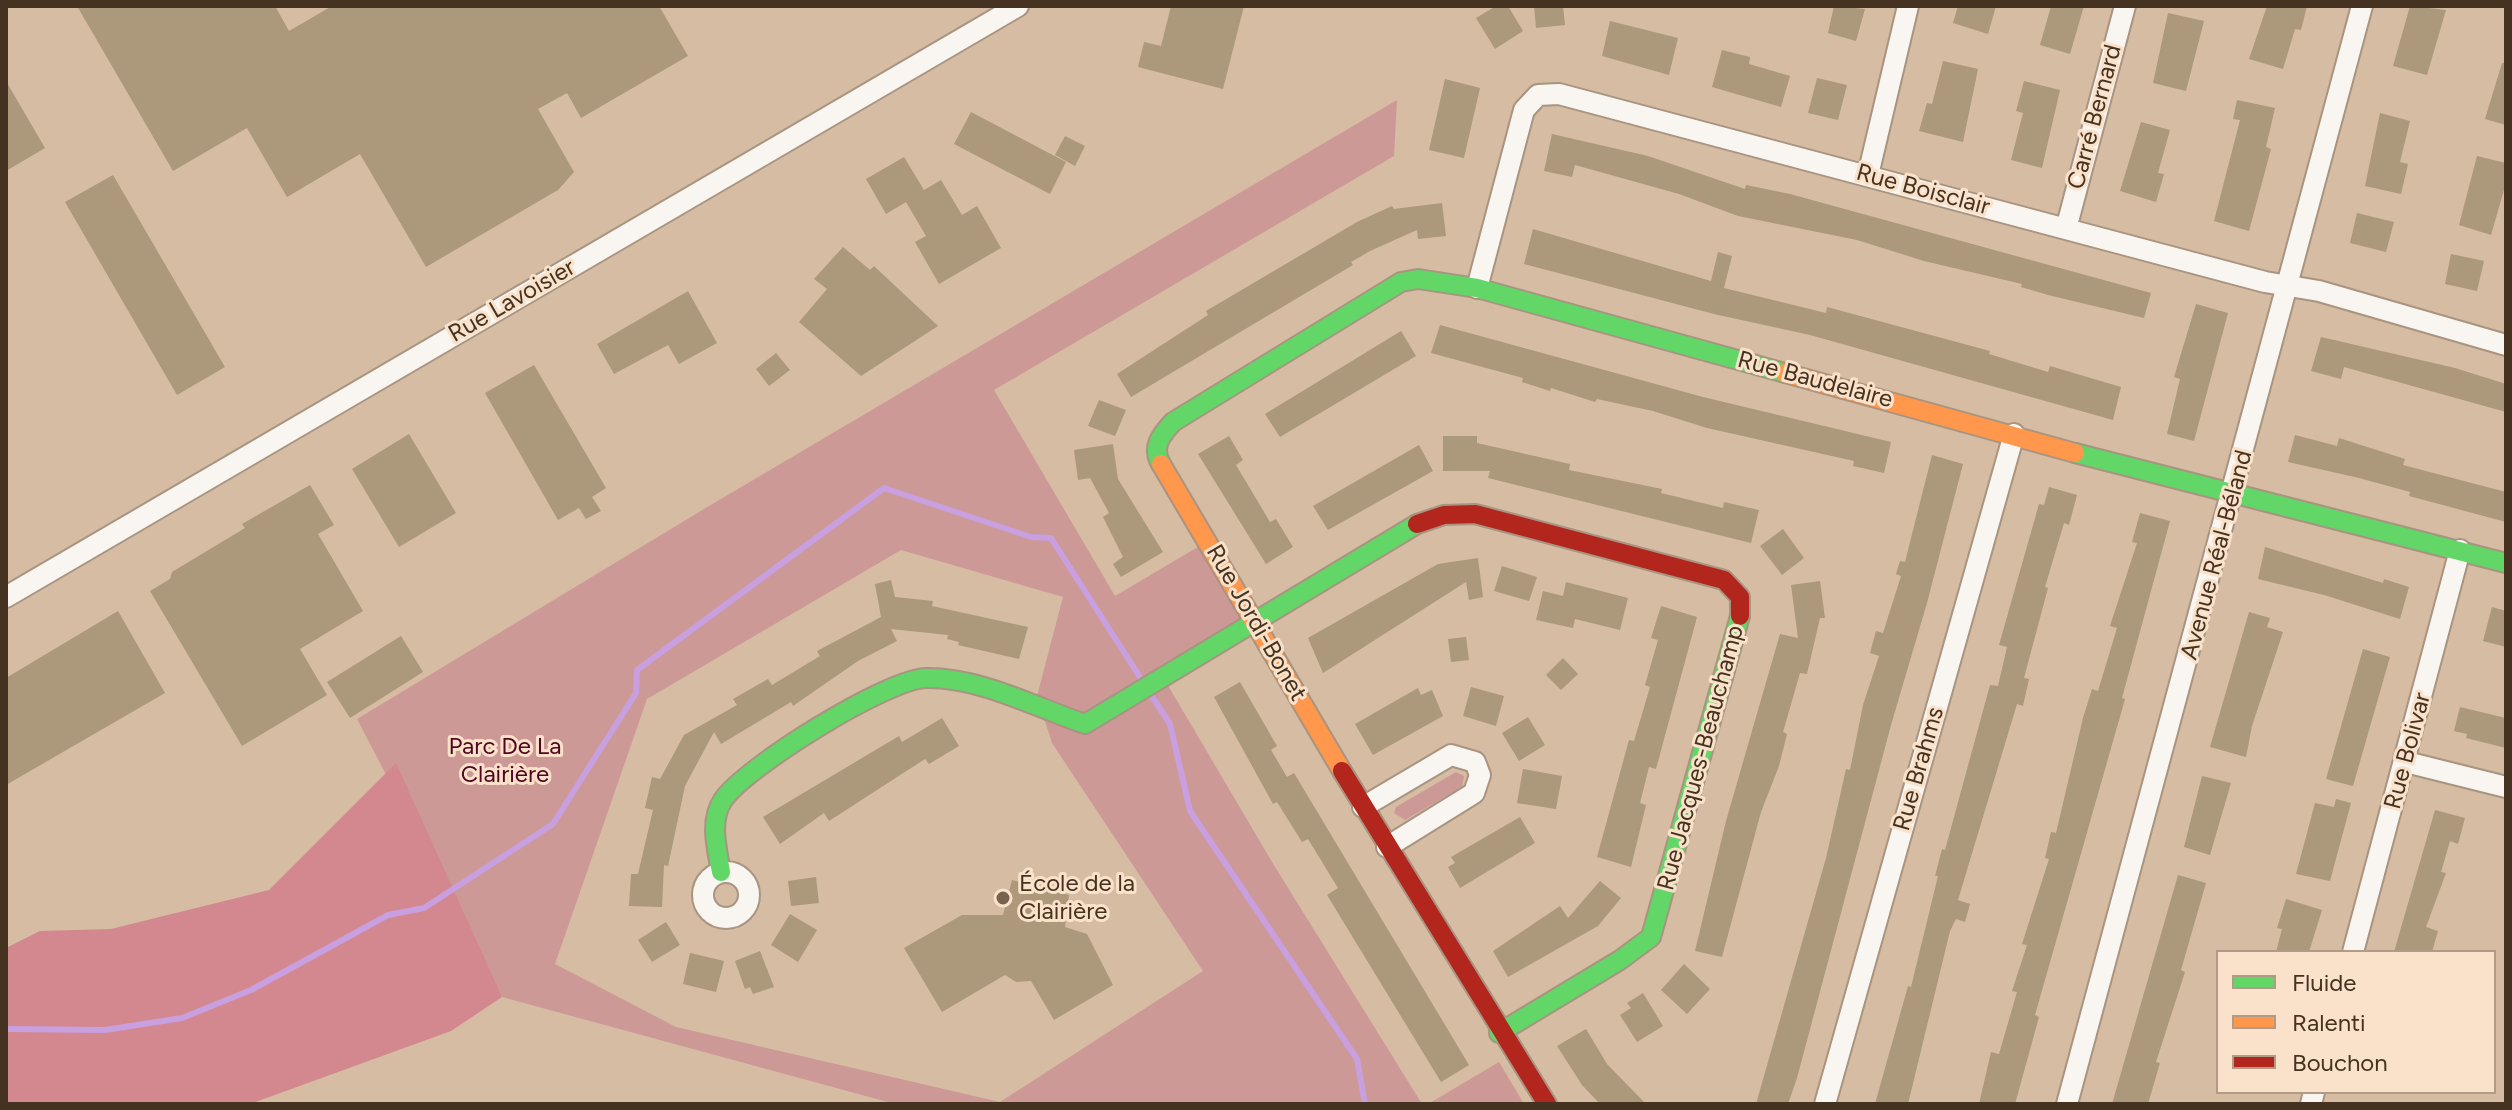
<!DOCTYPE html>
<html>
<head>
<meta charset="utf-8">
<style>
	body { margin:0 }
	#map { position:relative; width:2512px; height:1110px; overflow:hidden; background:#d5bca3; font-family:Figtree,sans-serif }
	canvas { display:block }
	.frame { position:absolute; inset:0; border:8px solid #453220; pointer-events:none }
	.legend { position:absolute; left:2216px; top:950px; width:280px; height:144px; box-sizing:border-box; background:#f9e1ca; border:2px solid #b19b86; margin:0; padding:10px 14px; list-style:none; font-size:24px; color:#453220 }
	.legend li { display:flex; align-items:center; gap:16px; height:40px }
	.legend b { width:40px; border:2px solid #b19b86 }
</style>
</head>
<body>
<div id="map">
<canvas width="2512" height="1110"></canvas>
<div class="frame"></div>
<ul class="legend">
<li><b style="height:10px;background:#63d668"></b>Fluide</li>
<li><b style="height:10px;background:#ff974d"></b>Ralenti</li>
<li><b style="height:10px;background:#b3261e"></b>Bouchon</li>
</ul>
</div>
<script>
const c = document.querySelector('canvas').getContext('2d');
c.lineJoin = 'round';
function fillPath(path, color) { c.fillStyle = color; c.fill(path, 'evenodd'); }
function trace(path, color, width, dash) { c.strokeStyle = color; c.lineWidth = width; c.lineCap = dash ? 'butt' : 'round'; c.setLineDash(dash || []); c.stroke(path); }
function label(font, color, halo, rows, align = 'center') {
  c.font = font + ' Figtree,sans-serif'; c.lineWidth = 6; c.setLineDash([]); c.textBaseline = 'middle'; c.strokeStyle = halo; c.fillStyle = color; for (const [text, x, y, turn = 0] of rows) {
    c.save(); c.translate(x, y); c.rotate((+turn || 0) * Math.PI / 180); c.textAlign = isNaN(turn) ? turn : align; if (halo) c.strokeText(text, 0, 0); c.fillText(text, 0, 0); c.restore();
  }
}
fillPath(new Path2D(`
	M1397 100 1394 156 994 390 1115 596 1208 541 1255 621 1163 677 1272 862 1422 1104H895L502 997 357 719 704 509ZM901 550 1063 597 1037 696 1052 743 1203 971 1000 1102 676 1027 555 964 647 699Z
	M1456 772 1464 776 1462 787 1405 820 1394 813 1396 807Z
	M1499 1062 1524 1104H1428Z`), '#cd9997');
fillPath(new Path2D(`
	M396 763 502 997 451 1031 250 1104H6V948L40 931 111 929 269 890Z`), '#d3878e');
trace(new Path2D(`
	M1151 695 1170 724 1190 811 1357 1059 1365 1104
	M6 1029 105 1030 182 1018 251 990 388 915 424 908 553 824 636 693 637 670 884 488 1031 537 1051 538 1143 682`), '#c89fdf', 6);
fillPath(new Path2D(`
	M77 6H275L289 31 332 6H659L688 56 581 118 567 93 538 109 574 172 558 190 426 267 360 154 287 197 247 128 173 171Z
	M1171 6H1244L1223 89 1138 67 1144 42 1161 46Z
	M1496 6H1508L1523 31 1495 49 1476 18Z
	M1534 6H1563L1565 25 1536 28Z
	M1834 6 1865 9 1856 41 1828 33Z
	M1958 6H1996L1988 34 1953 23Z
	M2051 6H2084L2070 54 2040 45Z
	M2267 6H2307L2301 30 2295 29 2283 69 2249 59Z
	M2410 6 2446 10 2427 75 2393 66Z
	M2168 13 2204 21 2186 91 2153 83Z
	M1610 21 1678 38 1669 75 1602 56Z
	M1722 50 1750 57 1749 64 1790 76 1781 107 1712 87Z
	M1943 61 1978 69 1963 142 1919 131 1927 103 1932 104Z
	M2502 63H2506V125L2485 119Z
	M1817 78 1847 85 1838 120 1808 113Z
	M1445 79 1480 88 1464 158 1429 150Z
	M6 81 45 148 6 171Z
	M2024 81 2060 90 2042 168 2011 160 2023 113 2016 111Z
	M2237 100 2275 108 2266 147 2271 149 2249 231 2214 221 2240 120 2233 119Z
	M971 112 1066 162 1050 194 954 144Z
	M2380 113 2410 121 2400 162 2408 164 2401 194 2365 186Z
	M2141 122 2170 130 2158 173 2164 174 2156 202 2120 191Z
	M1552 134 1648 156 1745 189 1746 185 1790 194 2151 293 2144 318 2048 295 2021 287 2022 284 1924 261 1857 240 1738 216 1679 194 1575 165 1572 177 1544 171Z
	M1065 136 1085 146 1075 166 1055 155Z
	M2477 156 2506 163V183L2491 235 2459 225Z
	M904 157 924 190 941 180 962 215 977 206 1001 248 939 284 915 242 926 236 906 202 886 214 866 179Z
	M113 175 225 367 177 395 65 202Z
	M1442 203 1446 236 1418 239 1417 230 1370 251 1351 262 1353 265 1131 397 1117 374 1208 315 1206 311 1357 222 1392 206 1394 209Z
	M2357 213 2394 222 2386 252 2350 243Z
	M1533 229 1711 281 1718 252 1732 256 1724 288 1826 313 1827 307 1990 351 1989 354 2048 372 2050 366 2121 387 2113 420 1810 335 1714 314 1524 264Z
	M843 247 870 270 874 266 938 326 861 376 799 322 827 289 814 279Z
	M2451 254 2484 261 2477 291 2445 284Z
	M688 291 717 343 679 364 668 345 614 374 597 344Z
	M2196 304 2228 313 2194 441 2167 434 2180 379 2174 377Z
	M1440 325 1703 397 1891 442 1884 473 1853 466 1854 461 1707 428 1653 411 1597 399 1595 402 1551 388 1550 391 1522 382 1523 378 1431 353Z
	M1401 331 1416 356 1280 437 1265 414Z
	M2321 337 2455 368 2506 384V412L2344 367 2341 379 2311 371Z
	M776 353 790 370 769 386 756 369Z
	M534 365 606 488 592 497 601 511 586 519 579 508 558 520 485 393Z
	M1099 400 1126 410 1115 436 1088 426Z
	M409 434 456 513 399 547 352 469Z
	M2295 435 2337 446 2339 438 2405 459 2403 465 2506 492V522L2409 496 2410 492 2359 478 2288 462Z
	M1229 436 1243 460 1236 465 1270 522 1276 519 1293 547 1266 564 1198 454Z
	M1443 436H1477V443L1570 464 1569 470 1662 489 1661 493 1723 508 1724 502 1759 510 1751 543 1488 478 1490 471H1443Z
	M1113 444 1118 479 1163 552 1121 577 1113 564 1123 557 1103 517 1109 513 1090 478 1078 480 1074 450Z
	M1419 445 1433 471 1328 530 1313 506Z
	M1932 455 1963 464 1927 603 1891 725 1797 1078 1788 1104H1756L1826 858 1846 769 1850 770 1863 705 1879 656 1870 653 1876 631 1883 633 1901 576 1896 574 1900 561 1905 562Z
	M310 485 334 525 318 534 363 611 300 649 327 695 242 746 150 591 170 579 172 572 245 528 242 524Z
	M2049 487 2077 495 2069 525 2064 523 2045 587 2048 588 2024 678 2029 679 2023 706 2017 704 1958 900 1970 904 1965 922 1956 919 1950 931 1908 1104H1875L1908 986 1911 987 1938 876H1935L1942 849 1945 850 1990 685 1998 686 2007 647 1999 645 2039 504 2044 505Z
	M2140 513 2170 521 2122 698 2125 699 2035 1015 2039 1017 2015 1104H1979L1991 1052 1999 1054 2017 992 2012 991 2027 945 2022 944 2049 859 2045 858 2051 832 2056 833 2083 718 2092 689 2098 691 2117 628 2110 626 2137 543 2132 542Z
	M1783 529 1804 558 1782 575 1760 546Z
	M2265 547 2383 583 2384 579 2409 587 2400 619 2324 595 2258 579Z
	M1478 558 1483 597 1469 600 1466 582 1323 673 1308 638 1438 564Z
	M1502 566 1537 577 1529 601 1494 591Z
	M891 580 895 597 933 601 932 606 1028 627 1019 659 958 645 959 642 947 639 948 635 891 629 897 641 858 661 793 706 791 702 721 744 714 732 685 786 668 866 664 865 662 907 629 906 631 874H638L653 810 645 808 652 777 660 779 684 735 737 705 733 699 768 679 772 685 820 656 817 651 881 617 875 584Z
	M1820 581 1825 618H1820L1807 674 1800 673 1783 732 1787 734 1779 766 1761 812 1722 957 1695 951 1726 821 1780 634 1798 638 1791 585Z
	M1566 582 1628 598 1620 630 1575 619 1573 628 1536 620 1543 591 1563 596Z
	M1661 606 1697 617 1656 769 1649 767 1640 803 1646 805 1631 867 1597 857 1629 740 1634 741 1650 687 1645 685 1658 640 1651 638Z
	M2492 607 2506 611V647L2483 641Z
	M118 611 165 693 6 785V678Z
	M2249 612 2270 618 2267 627 2283 632 2252 726 2246 757 2210 747Z
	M401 636 423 672 350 718 327 682Z
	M1466 637 1469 660 1451 662 1448 639Z
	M2363 649 2390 657 2353 786 2326 779Z
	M1563 658 1578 674 1561 690 1546 675Z
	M1240 682 1277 746 1271 750 1287 777 1294 773 1469 1065 1441 1082 1327 895 1338 888 1308 839 1302 842 1277 802 1273 804 1214 697Z
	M1471 687 1504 696 1496 726 1463 716Z
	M1418 688 1421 695 1432 690 1443 716 1373 755 1355 724Z
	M2460 707 2506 718V748L2466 738 2467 734 2454 731Z
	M1528 717 1545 745 1519 761 1502 733Z
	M942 718 959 746 929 764 925 759 829 821 824 813 780 844 763 817 899 736 902 742Z
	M1523 769 1562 776 1556 809 1517 803Z
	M2202 776 2231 783 2210 855 2184 847Z
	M2336 799 2351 803 2330 881 2296 874 2315 803 2334 807Z
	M2435 810 2465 818 2458 844 2450 841 2441 872 2446 873 2426 927 2438 931 2432 952H2394Z
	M1520 817 1535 843 1460 888 1448 867 1455 863 1451 857Z
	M2178 875 2206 883 2181 970 2185 972 2156 1062 2160 1063 2148 1104H2112Z
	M816 877 819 903 791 906 788 881Z
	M1012 880 1069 895 1065 927 1087 934 1113 985 1054 1020 1031 981 1016 982 1005 975 942 1012 904 948 962 915H1003Z
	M1600 881 1621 898 1598 926 1508 977 1493 951 1560 906 1568 918Z
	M2286 899 2322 910 2309 952H2276L2282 929 2277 928Z
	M790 914 817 930 798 962 771 945Z
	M666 922 680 945 652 962 638 940Z
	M760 951 774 987 753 994 750 987 745 989 735 961Z
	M690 953 724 961 716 992 683 984Z
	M1684 964 1710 989 1687 1014 1661 990Z
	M1643 993 1663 1026 1637 1042 1620 1015 1631 1008 1627 1003Z
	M1586 1029 1607 1064 1646 1104H1600L1582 1085 1557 1046Z`), '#ac987a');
const street = new Path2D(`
	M1868 175 1908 6
	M2066 229 2125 6
	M1477 288 1524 110 1538 95 1559 94 2265 282 2319 291 2506 345
	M6 597 1018 6
	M2406 762 2506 787
	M1363 807 1451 755 1475 762 1480 775 1474 793 1387 847
	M703 895a23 23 0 1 1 46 0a23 23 0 1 1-46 0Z
	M2353 952 2460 550
	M1825 1104 2014 434
	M2067 1104 2362 6
	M2311 1104 2314 1092`);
const fast = new Path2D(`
	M2075 453 2506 563
	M1161 464C1151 447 1161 435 1173 422L1401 282 1418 279 1477 288 1785 373
	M721 872C717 849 709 821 723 800 745 767 887 679 926 678 979 677 1035 707 1085 724L1417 524
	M1499 1033 1620 960 1651 937 1740 616`);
const slow = new Path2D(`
	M1785 373 2075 453
	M1161 464 1342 771`);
const jam = new Path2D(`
	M1417 524 1444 515 1475 514 1724 580 1740 597V616
	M1342 771 1547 1104`);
trace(street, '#a89480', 24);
trace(fast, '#a89480', 22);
trace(slow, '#a89480', 22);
trace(jam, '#a89480', 22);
trace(street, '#f9f5f1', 20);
trace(fast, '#63d668', 18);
trace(slow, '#ff974d', 18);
trace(jam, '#b3261e', 18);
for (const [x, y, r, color] of [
	[1003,898,8,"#77624e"]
]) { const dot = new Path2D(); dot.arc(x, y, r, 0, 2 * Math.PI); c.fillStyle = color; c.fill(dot); trace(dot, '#f9e1ca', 3); }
label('24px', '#453220', '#f9e1ca', [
	["Carré Bernard",2095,117,-75],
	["Rue Boisclair",1923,190,15],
	["Rue Lavoisier",512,301,-30],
	["Rue Baudelaire",1815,380,15],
	["Avenue Réal-Béland",2217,555,-75],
	["Rue Jordi-Bonet",1256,623,60],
	["Rue Bolivar",2408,751,-75],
	["Rue Jacques-Beauchamp",1701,758,-75],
	["Rue Brahms",1919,769,-74]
]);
label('24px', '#520423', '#f9e1ca', [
	["Parc De La",505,747],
	["Clairière",505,775]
]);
label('24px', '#453220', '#f9e1ca', [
	["École de la",1019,884],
	["Clairière",1019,912]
], 'left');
</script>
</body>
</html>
